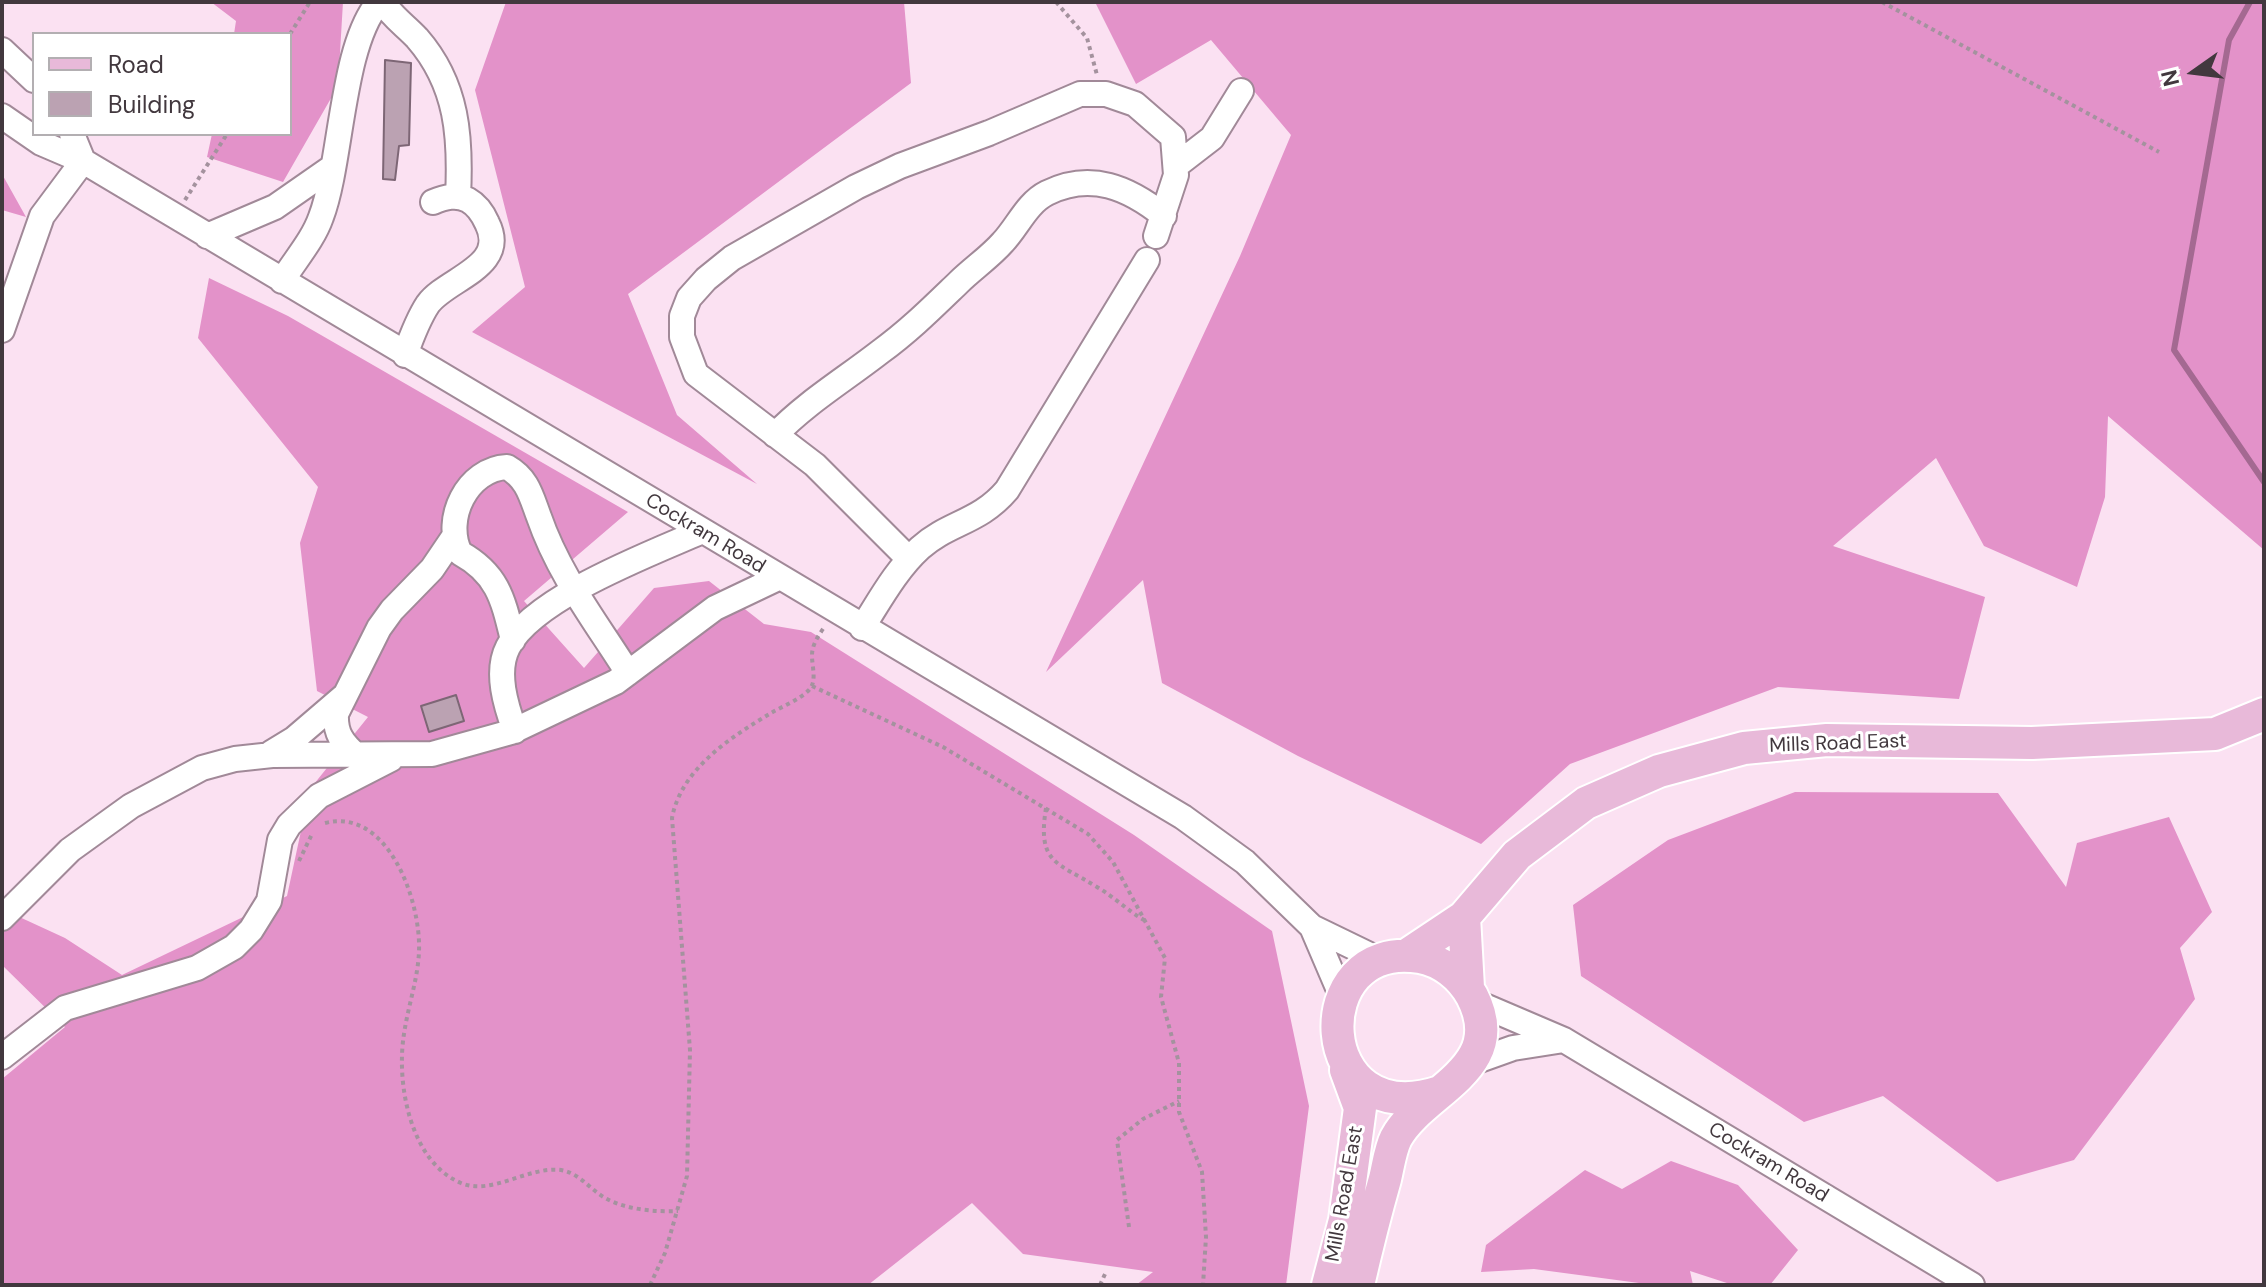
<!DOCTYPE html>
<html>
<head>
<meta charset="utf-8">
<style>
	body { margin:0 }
	#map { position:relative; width:2266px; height:1287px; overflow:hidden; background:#fbe1f2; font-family:"DM Sans",sans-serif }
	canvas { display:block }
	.frame { position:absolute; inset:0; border:4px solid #42383e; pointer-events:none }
	.legend { position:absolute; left:32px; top:32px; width:260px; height:104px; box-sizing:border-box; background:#fff; border:2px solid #b3afb2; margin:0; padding:10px 14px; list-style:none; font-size:24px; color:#42383e }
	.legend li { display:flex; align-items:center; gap:16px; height:40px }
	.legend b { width:40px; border:2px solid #b3afb2 }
	.north { position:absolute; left:2154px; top:32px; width:80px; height:80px; -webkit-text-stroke:6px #fff; paint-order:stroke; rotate:256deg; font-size:22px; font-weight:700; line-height:32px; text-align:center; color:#42383e }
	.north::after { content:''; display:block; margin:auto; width:28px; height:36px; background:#42383e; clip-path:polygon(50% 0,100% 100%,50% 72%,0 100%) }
</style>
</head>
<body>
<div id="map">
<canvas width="2266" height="1287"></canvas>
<div class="frame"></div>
<ul class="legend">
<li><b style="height:10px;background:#e8b9d9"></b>Road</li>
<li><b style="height:22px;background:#bba2b2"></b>Building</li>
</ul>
<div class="north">N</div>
</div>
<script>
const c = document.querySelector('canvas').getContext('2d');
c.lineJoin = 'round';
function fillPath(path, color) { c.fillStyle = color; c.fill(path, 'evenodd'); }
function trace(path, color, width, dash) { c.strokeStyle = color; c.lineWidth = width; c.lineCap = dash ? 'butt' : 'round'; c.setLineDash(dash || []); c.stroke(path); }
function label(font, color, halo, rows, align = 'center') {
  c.font = font + ' "DM Sans",sans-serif'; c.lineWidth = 6; c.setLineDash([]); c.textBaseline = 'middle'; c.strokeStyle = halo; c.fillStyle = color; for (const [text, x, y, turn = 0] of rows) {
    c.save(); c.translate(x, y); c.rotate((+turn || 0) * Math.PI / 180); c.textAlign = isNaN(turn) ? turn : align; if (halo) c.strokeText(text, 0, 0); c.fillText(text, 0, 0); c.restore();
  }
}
fillPath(new Path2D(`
	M211 2H343L338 86 283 182 207 157 212 134H290V34H234L236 21Z
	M506 2H904L911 83 628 294 677 415 757 484 472 332 525 287 475 90Z
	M1095 2H2264V550L2108 416 2105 497 2077 587 1984 546 1936 458 1833 546 1985 597 1959 699 1778 687 1570 764 1481 844 1298 756 1162 683 1143 580 1046 672 1240 256 1291 135 1211 40 1136 84Z
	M2 174 26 217 2 210Z
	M209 278 288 316 628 512 524 601 584 668 654 588 709 581 764 624 811 632 1134 835 1272 931 1309 1106 1286 1285H1136L1153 1272 1023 1254 972 1203 868 1285H2V1079L65 1027 2 965V909L65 938 122 975 287 896 310 789 368 717 317 691 300 543 318 487 198 338Z
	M1795 792 1998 793 2066 887 2077 843 2169 817 2212 912 2180 948 2195 999 2074 1160 1997 1182 1883 1096 1804 1122 1581 976 1573 905 1668 840Z
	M1671 1161 1738 1185 1798 1250 1770 1285H1733L1690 1271 1693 1285H1654L1534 1269 1481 1272 1486 1245 1585 1170 1622 1189Z`), '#e392c9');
trace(new Path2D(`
	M2250 2 2229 40 2174 350 2264 482`), '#a46991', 6);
const building = new Path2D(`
	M385 60 411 63 409 145 399 146 395 180 383 179Z
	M456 695 464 721 429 732 421 706Z`);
fillPath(building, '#bba2b2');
trace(building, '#7d6675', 2);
const minor = new Path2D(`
	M383 2C391 16 406 26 417 38 458 85 461 138 458 197
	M2 50 34 80
	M2 116 41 143 83 161 1183 817 1245 862 1312 927 1380 960
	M72 134 83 161
	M1177 165 1212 138 1241 91
	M207 236 275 207 331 168
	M282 281C295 260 313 240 321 217 342 162 341 46 379 2
	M2 330 42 216 83 161
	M405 355C411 338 418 319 428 304 447 278 509 267 487 223 483 214 477 205 468 200 456 194 445 197 433 202
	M775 435C807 402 844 380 880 352 909 331 932 308 958 283 972 269 990 257 1003 242 1018 226 1027 203 1047 193 1091 171 1129 188 1164 216
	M909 559 815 465 696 374 682 337V316L689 298 706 279 732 258 856 187 900 166 989 133 1080 94H1106L1135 104 1173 137 1176 175 1156 236
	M862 628C880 600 896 570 920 548 949 522 979 523 1007 490L1147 260
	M513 640C503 599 498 574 460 553 443 519 467 469 507 467 528 479 531 496 539 517 559 575 596 622 628 673
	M515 731C506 706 495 672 508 647 533 598 650 554 700 532
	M271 753 294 739 343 697
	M357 756C342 743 335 733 336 714L379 628 392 610 432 569 453 538
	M2 918 70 850 131 806 202 768 235 759 272 755 432 754 511 732 616 682 715 608 778 578
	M1312 927 1342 997
	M1475 1002 1564 1040 1972 1285
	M2 1057 65 1008 197 968 234 947 251 930 269 901 280 840 289 825 319 796 391 759
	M1471 1063 1513 1048 1564 1040`);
const major = new Path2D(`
	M1464 917 1468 988
	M1407 955 1464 917 1517 855 1586 803 1659 771 1744 748 1827 740 2032 743 2215 734 2264 714
	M1328 1285 1345 1220 1360 1108 1346 1070
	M1358 1285C1366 1250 1375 1214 1385 1179 1388 1167 1390 1150 1396 1138 1422 1090 1510 1069 1472 996 1461 976 1442 961 1420 957 1303 938 1311 1135 1440 1092`);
trace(minor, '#a18998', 28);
trace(major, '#fff', 36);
trace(new Path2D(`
	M1056 2 1087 38 1097 75
	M1882 2 2159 152
	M290 34 310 2
	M185 200 227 134
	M812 686 943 747 1088 834 1113 862 1165 958 1161 997 1179 1063V1112L1202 1172 1206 1237 1203 1285
	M1046 808C1037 864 1057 862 1097 887 1114 897 1127 910 1144 920
	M325 823C388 807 421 901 419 951 418 979 408 1006 404 1034 396 1083 410 1162 461 1183 492 1196 528 1166 561 1170 580 1173 591 1191 607 1199 628 1210 656 1212 678 1211
	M299 861 312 834
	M1129 1227 1117 1140 1143 1119 1179 1101
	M650 1285 665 1253 687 1176 690 1050 672 818C681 769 731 737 771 713 783 706 799 700 809 690 819 679 809 661 813 648 815 640 821 632 825 626
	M1100 1285 1105 1274`), '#a4929e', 4, [4, 4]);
trace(minor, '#fff', 24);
trace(major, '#e8b9d9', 32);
label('20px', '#42383e', '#fff', [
	["Cockram Road",705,534,31],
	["Mills Road East",1838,744,-2],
	["Cockram Road",1768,1163,31],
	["Mills Road East",1345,1194,-80]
]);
</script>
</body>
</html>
